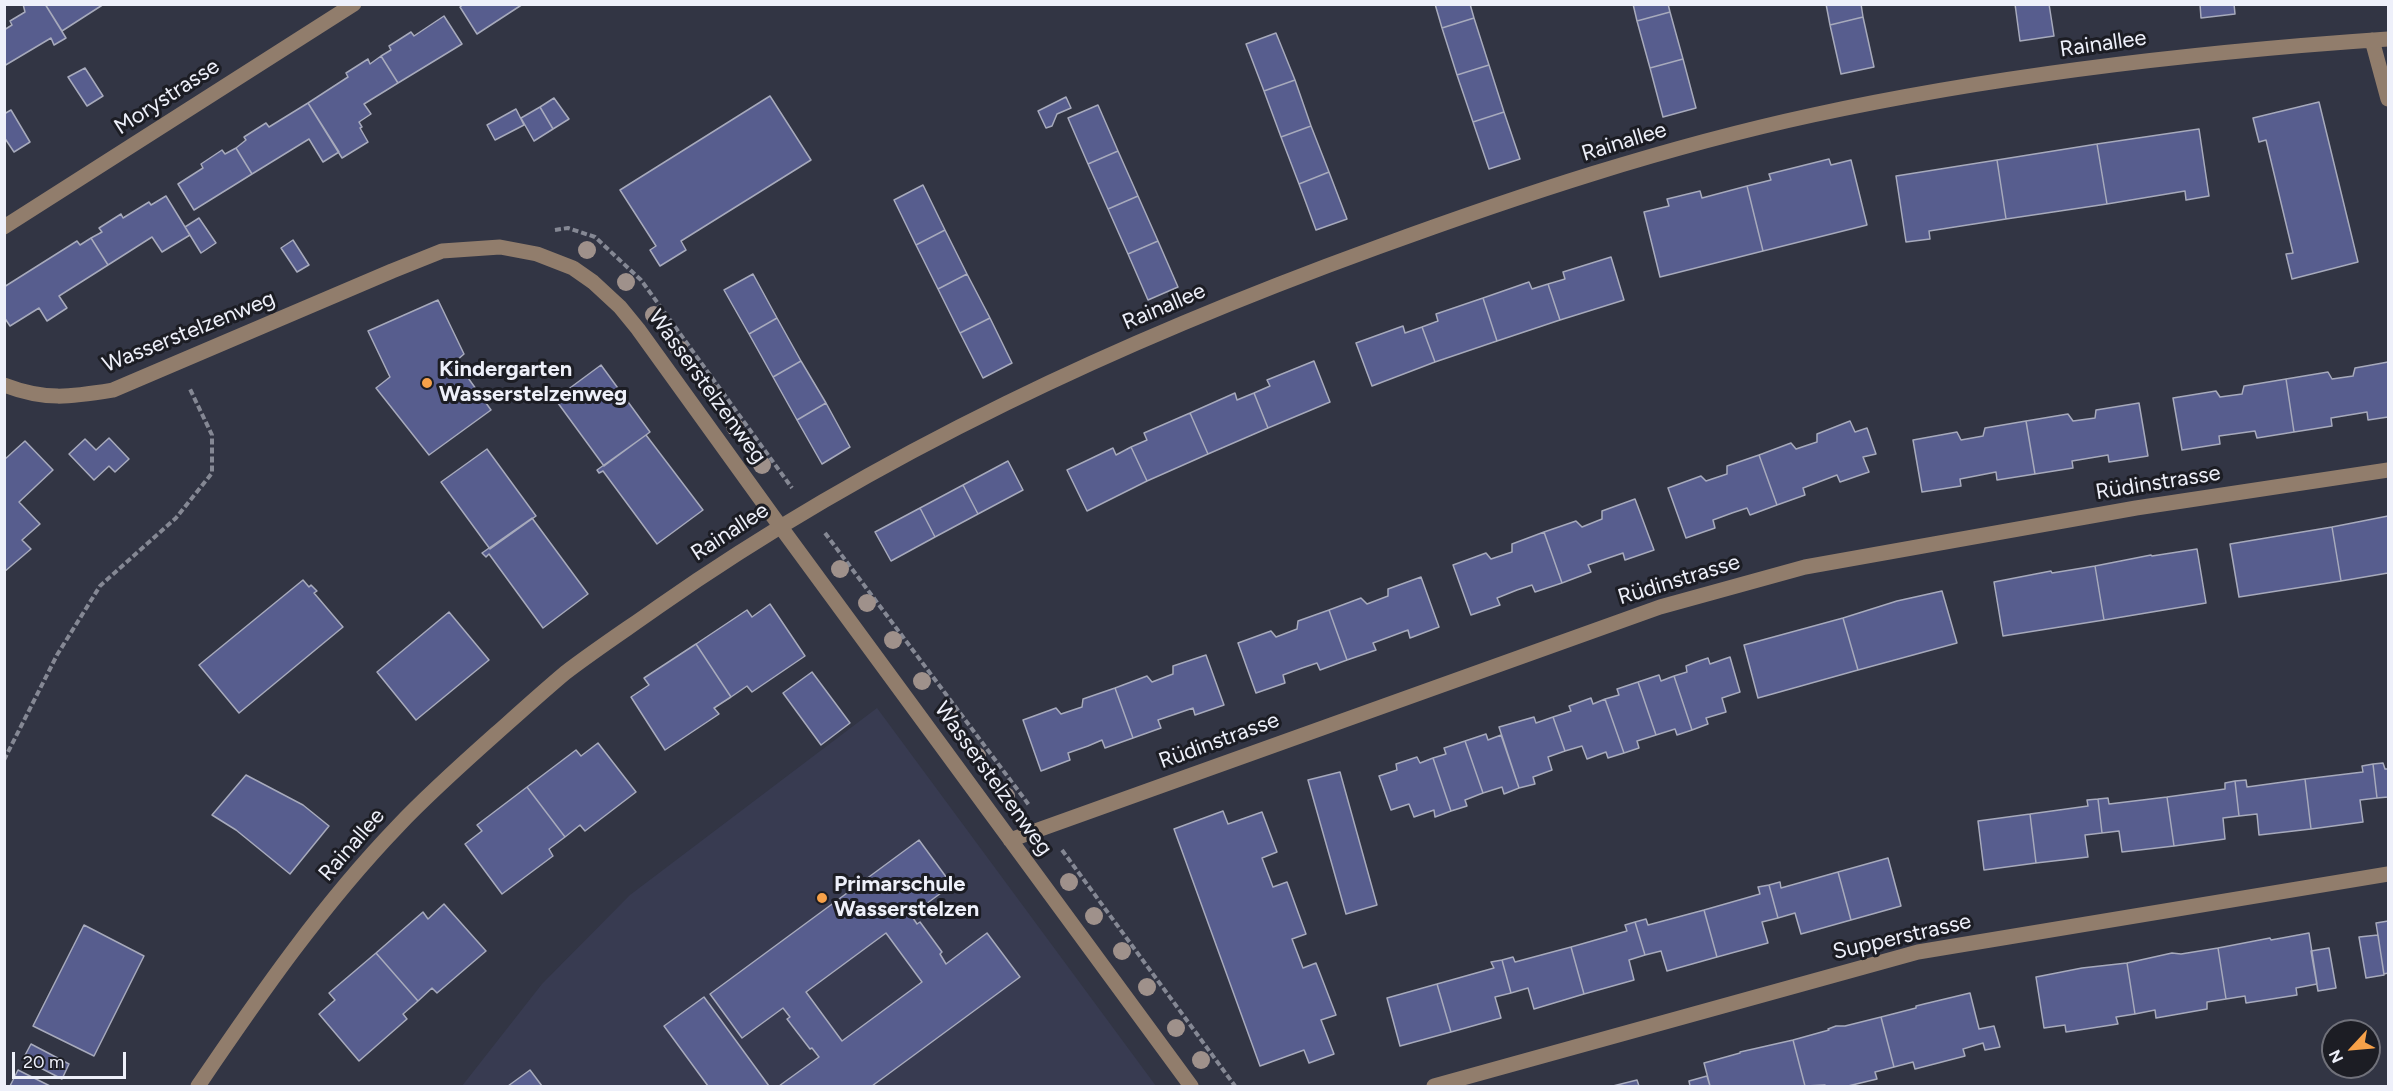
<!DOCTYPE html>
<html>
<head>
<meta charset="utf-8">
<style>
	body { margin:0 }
	#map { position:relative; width:2393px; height:1091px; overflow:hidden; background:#323544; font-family:Figtree,sans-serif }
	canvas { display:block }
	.frame { position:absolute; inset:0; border:6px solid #eef0fa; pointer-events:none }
	.north { position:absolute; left:2321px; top:1019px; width:60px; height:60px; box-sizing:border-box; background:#1c1d24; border:2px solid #70717a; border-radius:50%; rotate:244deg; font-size:16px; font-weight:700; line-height:24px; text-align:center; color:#eef0fa }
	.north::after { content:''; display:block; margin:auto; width:21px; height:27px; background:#f7a149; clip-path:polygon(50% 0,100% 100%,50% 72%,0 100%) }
	.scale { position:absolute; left:12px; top:1052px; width:114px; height:27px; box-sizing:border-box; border:3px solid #eef0fa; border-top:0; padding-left:8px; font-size:18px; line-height:21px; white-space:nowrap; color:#eef0fa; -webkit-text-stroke:4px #1c1d24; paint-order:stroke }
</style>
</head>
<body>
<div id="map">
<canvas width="2393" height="1091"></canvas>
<div class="frame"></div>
<div class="north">N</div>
<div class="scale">20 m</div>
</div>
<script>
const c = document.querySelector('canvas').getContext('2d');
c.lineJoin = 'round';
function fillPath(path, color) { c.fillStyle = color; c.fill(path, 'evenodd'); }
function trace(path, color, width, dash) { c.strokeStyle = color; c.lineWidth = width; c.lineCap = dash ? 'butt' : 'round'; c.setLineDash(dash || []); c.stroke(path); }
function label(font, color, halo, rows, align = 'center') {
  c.font = font + ' Figtree,sans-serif'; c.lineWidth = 6; c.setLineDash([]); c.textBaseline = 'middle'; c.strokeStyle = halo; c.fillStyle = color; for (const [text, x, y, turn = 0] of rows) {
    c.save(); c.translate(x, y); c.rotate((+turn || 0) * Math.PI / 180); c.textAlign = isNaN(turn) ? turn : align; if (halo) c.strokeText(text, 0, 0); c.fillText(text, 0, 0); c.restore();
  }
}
fillPath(new Path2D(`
	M877 708 1156 1086H462L542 984 630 895Z`), '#383b51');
const building = new Path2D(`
	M23 4H45L66 38 54 45 51 38 4 66V30L12 25 10 21 25 12Z
	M45 4H104L62 31Z
	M464 4H523L477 34 460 7Z
	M1435 4H1470L1474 18 1442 28Z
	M1633 4H1668L1670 12 1637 21Z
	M1826 4H1861L1863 17 1830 25Z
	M2015 4H2049L2054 36 2020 41Z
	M2200 4H2234L2235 14 2201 18Z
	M1670 12 1683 59 1650 68 1637 21Z
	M444 16 462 44 398 83 381 56 391 50 389 46 397 41 411 32 414 36Z
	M1863 17 1874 67 1841 74 1830 25Z
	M1474 18 1489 65 1457 75 1442 28Z
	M1276 33 1295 80 1264 91 1246 44Z
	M381 56 398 83 364 104 371 114 359 122 362 127 360 128 368 142 342 158 308 103 348 77 346 73 368 59 370 64Z
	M1683 59 1696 108 1663 117 1650 68Z
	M1489 65 1504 112 1473 122 1457 75Z
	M85 68 103 96 87 106 68 77Z
	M1295 80 1311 126 1281 137 1264 91Z
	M770 96 811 160 681 241 686 250 660 266 650 250 656 246 620 190Z
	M1066 97 1071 108 1057 114 1052 126 1046 128 1038 111Z
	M554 98 569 119 553 129 540 107Z
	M2319 102 2358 262 2292 279 2286 254 2293 253 2266 140 2259 142 2253 118Z
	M308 103 339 152 323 162 309 139 252 174 236 148 246 140 244 137 266 123 269 127Z
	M1098 105 1118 151 1088 164 1068 118Z
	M540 107 553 129 534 141 521 118Z
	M516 109 524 125 495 140 487 125Z
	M11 110 30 142 14 152 4 137V114Z
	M1504 112 1520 159 1489 169 1473 122Z
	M1311 126 1329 172 1299 184 1281 137Z
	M2199 129 2209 196 2186 200 2185 191 2107 204 2097 144Z
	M2097 144 2107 204 2006 219 1997 160Z
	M236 148 252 174 194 210 178 184 203 168 201 164 222 150 225 154Z
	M1118 151 1138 196 1108 209 1088 164Z
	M1829 159 1831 165 1851 160 1867 225 1763 251 1747 186 1771 180 1769 174Z
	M1997 160 2006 219 1929 231 1930 239 1906 242 1896 176Z
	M1329 172 1347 219 1316 230 1299 184Z
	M923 185 945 230 916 245 894 200Z
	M1747 186 1763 251 1660 277 1644 212 1669 206 1667 199 1700 191 1702 198Z
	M166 196 190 235 162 252 152 237 108 265 91 238 102 232 99 228 121 214 123 218 149 202 151 205Z
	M1138 196 1158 241 1128 254 1108 209Z
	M199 218 216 243 201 253 185 227Z
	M945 230 967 274 938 289 916 245Z
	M91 238 108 265 59 296 67 308 47 321 39 308 10 326 4 317V287L77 241 80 245Z
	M293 240 309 265 297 272 281 248Z
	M1158 241 1178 287 1148 300 1128 254Z
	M1611 257 1624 300 1560 320 1548 284 1565 279 1563 272Z
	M753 274 777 318 749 334 724 290Z
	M967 274 990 318 960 333 938 289Z
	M1529 282 1532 289 1548 284 1560 320 1497 341 1483 298Z
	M1483 298 1497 341 1435 362 1422 327 1438 321 1436 314Z
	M438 300 464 354 456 361 491 410 429 455 376 388 390 377 368 331Z
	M777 318 801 361 773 377 749 334Z
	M990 318 1012 363 983 378 960 333Z
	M1403 326 1405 333 1422 327 1435 362 1372 386 1356 343Z
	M801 361 826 403 797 420 773 377Z
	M1314 361 1330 402 1268 428 1254 393 1270 386 1267 380Z
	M2388 362V417L2368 420 2367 412 2331 418 2332 426 2294 432 2286 379 2328 372 2332 379 2353 376 2355 368Z
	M601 365 650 432 604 466 555 399Z
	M2286 379 2294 432 2257 438 2255 431 2219 436 2220 444 2182 450 2173 398 2216 391 2220 397 2242 394 2244 386Z
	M1235 393 1237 400 1254 393 1268 428 1208 454 1190 413Z
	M826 403 850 447 822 464 797 420Z
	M2139 403 2148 456 2109 462 2108 455 2072 461 2073 468 2035 474 2026 421 2068 414 2073 421 2095 418 2096 410Z
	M1190 413 1208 454 1147 481 1131 447 1147 440 1144 433Z
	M1850 421 1855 432 1867 428 1876 454 1863 457 1869 472 1840 482 1837 475 1803 488 1805 495 1777 505 1759 455 1791 443 1796 449 1817 442V434Z
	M2026 421 2035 474 1997 480 1996 472 1960 479 1961 486 1922 492 1913 440 1957 432 1961 440 1983 436 1985 428Z
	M646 435 703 510 657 544 603 471 599 473 597 470Z
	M109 438 129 459 115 472 109 466 94 480 69 454 85 439 96 450Z
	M25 441 53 470 19 502 40 524 22 540 31 549 4 572V460Z
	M1131 447 1147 481 1087 511 1067 470 1113 448 1116 455Z
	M487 449 536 516 490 549 441 482Z
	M1759 455 1777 505 1750 515 1747 508 1732 513 1713 520 1715 528 1686 538 1668 488 1701 476 1706 481 1727 474V466Z
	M1008 461 1023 490 978 514 963 485Z
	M963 485 978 514 935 537 920 508Z
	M1635 499 1654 550 1625 560 1623 553 1588 565 1591 572 1562 583 1544 532 1576 521 1582 527 1602 519V511Z
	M920 508 935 537 891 561 875 532Z
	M2388 516V573L2341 581 2332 527Z
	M532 518 588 594 543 628 489 554 486 557 482 553Z
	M2332 527 2341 581 2239 597 2230 544Z
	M1544 532 1562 583 1535 592 1532 585 1517 590 1497 598 1500 605 1471 615 1453 565 1486 553 1491 559 1512 552V544Z
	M2197 549 2206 603 2104 620 2095 566 2151 555 2152 556Z
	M2095 566 2104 620 2003 636 1994 582 2051 571 2052 573Z
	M1421 577 1439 627 1410 638 1408 630 1373 643 1376 650 1347 660 1329 610 1361 598 1367 604 1388 596V589Z
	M303 580 309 587 311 585 317 591 314 593 343 627 239 713 199 665Z
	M1942 591 1957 643 1858 670 1843 618 1897 601Z
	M770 604 805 656 752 692 747 686 731 697 696 644 747 610 752 617Z
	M1329 610 1347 660 1320 670 1317 663 1302 668 1283 675 1285 683 1256 693 1238 643 1271 631 1276 637 1297 629 1298 621Z
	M449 612 489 660 416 720 377 672Z
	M1843 618 1858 670 1758 698 1744 645Z
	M696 644 731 697 714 708 719 714 665 750 631 697 649 685 644 678Z
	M1206 655 1224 705 1195 715 1193 708 1158 720 1161 728 1133 738 1115 688 1147 676 1152 682 1173 674V666Z
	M1730 657 1740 692 1722 698 1726 712 1706 718 1708 724 1692 730 1674 676 1687 672 1686 666 1696 662 1708 658 1710 664Z
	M812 672 850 723 821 745 783 693Z
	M1659 675 1661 681 1674 676 1692 730 1677 735 1675 729 1656 735 1638 682Z
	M1638 682 1656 735 1637 741 1639 748 1624 753 1605 699 1619 695 1617 689Z
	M1115 688 1133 738 1105 748 1102 740 1088 746 1068 753 1070 760 1041 771 1023 720 1056 708 1061 714 1082 707 1083 699Z
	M1591 698 1593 704 1605 699 1624 753 1608 758 1606 752 1587 759 1582 746 1565 751 1553 717 1571 711 1569 706Z
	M1534 717 1536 723 1553 717 1565 751 1548 757 1552 770 1533 777 1535 784 1519 788 1499 727Z
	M1486 734 1488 740 1501 735 1519 788 1504 794 1502 787 1483 793 1465 741Z
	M1465 741 1483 793 1465 800 1467 806 1451 811 1433 758 1446 754 1444 748Z
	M598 743 636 792 585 831 580 825 565 837 527 787 576 750 581 756Z
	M1417 757 1420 763 1433 758 1451 811 1435 817 1434 810 1414 817 1409 804 1391 810 1379 776 1397 770 1396 764Z
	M2383 763 2385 769H2388V797L2377 798 2373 764Z
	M2373 764 2377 798 2360 800 2363 822 2311 829 2305 779 2363 772 2362 766Z
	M1340 772 1377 905 1346 914 1308 780Z
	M246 775 303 805 329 826 290 874 236 830 212 815Z
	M2305 779 2311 829 2259 835 2257 814 2239 816 2235 781 2246 780 2247 787Z
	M2235 781 2239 816 2223 818 2225 839 2174 846 2167 797 2225 789V783Z
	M527 787 565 837 549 849 553 856 502 894 465 844 482 831 477 825Z
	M2167 797 2174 846 2122 852 2119 831 2102 833 2098 799 2108 798 2109 804Z
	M2098 799 2102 833 2085 835 2088 857 2036 863 2030 814 2088 806 2087 800Z
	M1223 811 1228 824 1262 812 1277 852 1262 858 1273 887 1287 882 1306 934 1292 939 1303 968 1316 963 1336 1015 1321 1020 1334 1054 1309 1063 1304 1050 1260 1066 1174 829Z
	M2030 814 2036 863 1984 870 1978 821Z
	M919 840 952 885 911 915 917 924 920 922 942 952 940 954 946 964 987 933 1020 977 872 1086H779L819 1057 812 1048 810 1049 787 1019 790 1017 783 1008 742 1038 710 994ZM886 933 922 982 842 1041 806 992Z
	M1888 858 1901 906 1851 920 1838 872Z
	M1838 872 1851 920 1801 934 1795 913 1778 918 1769 885 1780 882 1781 888Z
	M1769 885 1778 918 1762 922 1768 943 1717 957 1704 910 1760 894 1758 887Z
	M444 904 486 951 437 993 432 988 418 1001 376 953 423 912 428 919Z
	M1704 910 1717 957 1667 971 1661 951 1645 955 1635 922 1646 919 1648 925Z
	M2388 921V973L2384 974 2376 923Z
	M1635 922 1645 955 1629 960 1634 980 1584 994 1571 947 1627 931 1625 925Z
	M84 925 144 956 94 1056 33 1026Z
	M2309 933 2317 984 2296 988 2297 995 2246 1003 2245 996 2226 999 2218 948 2270 938 2271 940Z
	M2378 935 2384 975 2366 978 2359 937Z
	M1571 947 1584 994 1534 1009 1528 988 1511 993 1502 960 1513 957 1515 962Z
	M2218 948 2226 999 2207 1002V1009L2156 1018 2155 1010 2135 1014 2127 963 2172 953 2181 954Z
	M2329 948 2336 988 2318 991 2311 951Z
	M376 953 418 1001 403 1014 407 1019 359 1061 319 1014 335 1000 329 993Z
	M1502 960 1511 993 1495 997 1501 1018 1451 1032 1437 984 1494 968 1491 962Z
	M2127 963 2135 1014 2116 1017 2118 1024 2066 1032 2065 1025 2044 1028 2036 977 2082 968Z
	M1437 984 1451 1032 1400 1046 1387 998Z
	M1970 993 1979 1029 1994 1026 2000 1047 1985 1050 1983 1043 1963 1049 1965 1056 1915 1069 1913 1062 1894 1067 1881 1017 1916 1008V1006L1924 1004Z
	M704 997 769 1086H708L664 1026Z
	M1881 1017 1894 1067 1875 1072 1877 1079 1848 1086H1825V1085L1805 1086 1793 1040 1829 1030 1828 1029 1836 1026H1845Z
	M1793 1040 1805 1086H1710L1704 1063 1740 1053V1052Z
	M31 1044 69 1064 62 1079 23 1059Z
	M18 1070 50 1086H10Z
	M530 1070 542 1086H508Z
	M1707 1076 1710 1086H1690L1689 1081Z
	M1637 1080 1639 1086H1613Z`);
fillPath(building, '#575d8e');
trace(building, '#a7aabc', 1.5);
trace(new Path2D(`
	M555 230 568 228 595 237 641 280 792 488
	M825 533 1029 805
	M4 760 57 655 100 586 176 518 212 473V435L189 387
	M1062 850 1235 1086`), '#858894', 4, [6, 3]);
trace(new Path2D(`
	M2372 40 2388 99
	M4 227 354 4
	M4 385C46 401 70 397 113 390L392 271 442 251 500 247 537 254 573 268 593 282 620 307 638 329 780 526 1191 1086
	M1010 840 1660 607 1805 567 2136 508 2388 470
	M198 1086C259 996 322 905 398 826 432 790 471 756 508 723 527 706 546 689 565 673 595 650 627 629 658 607 879 452 1125 339 1378 247 1520 195 1665 147 1813 115 2002 74 2196 52 2388 39
	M1434 1086 1918 952 2388 874`), '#917d6c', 15);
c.fillStyle = '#9f918b';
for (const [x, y] of [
	[587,250],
	[626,282],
	[654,315],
	[679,349],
	[709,391],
	[735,427],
	[762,465],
	[840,569],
	[867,603],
	[893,640],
	[922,681],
	[949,716],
	[977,756],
	[1006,796],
	[1069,882],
	[1094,916],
	[1122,951],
	[1147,987],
	[1176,1028],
	[1201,1060]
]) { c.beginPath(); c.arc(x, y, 9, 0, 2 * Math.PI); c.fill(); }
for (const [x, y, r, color] of [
	[427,383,6,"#f7a149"],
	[822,898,6,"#f7a149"]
]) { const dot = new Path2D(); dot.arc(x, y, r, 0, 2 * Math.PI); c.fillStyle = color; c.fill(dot); trace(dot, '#1c1d24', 2); }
label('22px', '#eef0fa', '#1c1d24', [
	["Rainallee",2103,44,-8],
	["Morystrasse",167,97,-33],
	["Rainallee",1624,142,-17],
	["Rainallee",1164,307,-23],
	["Wasserstelzenweg",189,332,-22],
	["Wasserstelzenweg",707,387,54],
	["Rüdinstrasse",2158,483,-9],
	["Rainallee",730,532,-33],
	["Rüdinstrasse",1679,580,-17],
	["Rüdinstrasse",1219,741,-20],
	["Wasserstelzenweg",993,779,54],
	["Rainallee",352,845,-49],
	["Supperstrasse",1902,937,-13]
]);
label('bold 22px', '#eef0fa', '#1c1d24', [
	["Kindergarten",439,370],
	["Wasserstelzenweg",439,395],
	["Primarschule",834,885],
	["Wasserstelzen",834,910]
], 'left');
</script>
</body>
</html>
